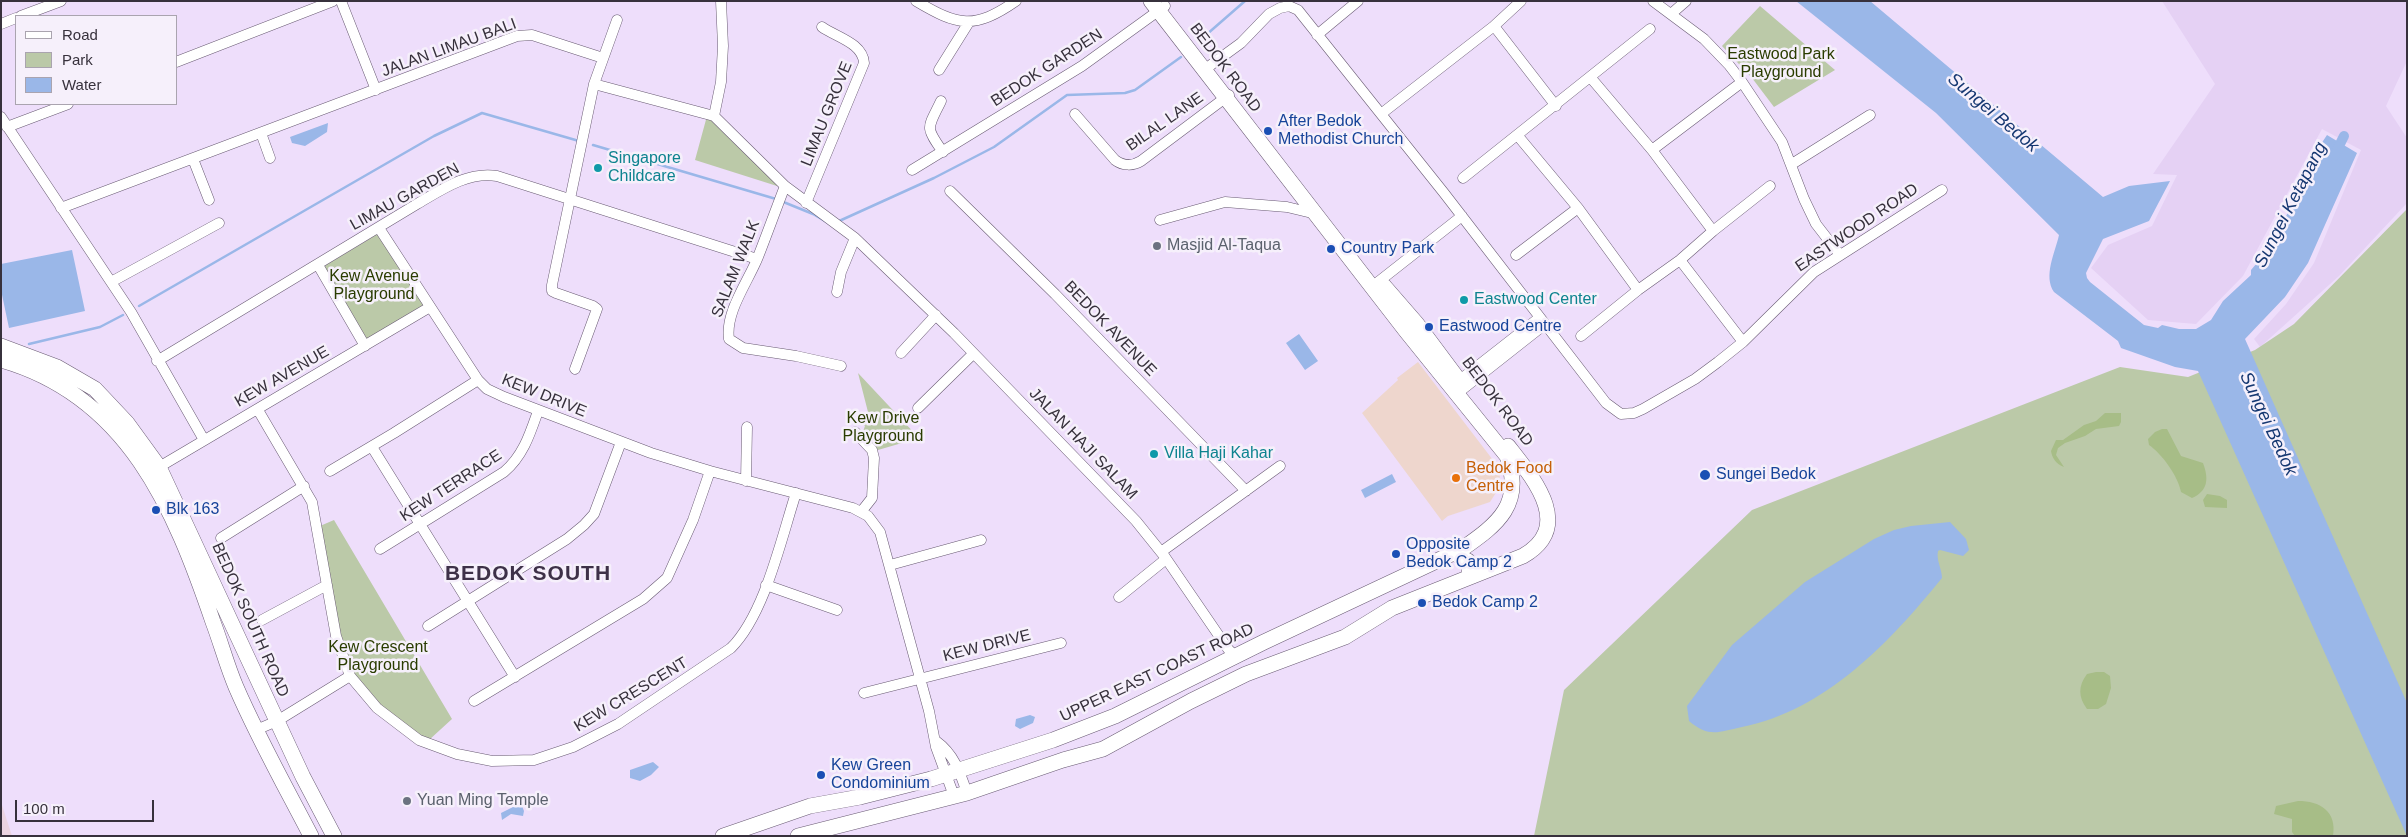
<!DOCTYPE html>
<html>
<head>
<meta charset="utf-8">
<style>
	body { margin:0 }
	#map { position:relative; width:2408px; height:837px; overflow:hidden; background:#eedefb; font-family:Helvetica,sans-serif }
	canvas { display:block }
	.frame { position:absolute; inset:0; border:2px solid #37313c; pointer-events:none }
	.legend { position:absolute; left:15px; top:15px; width:162px; height:90px; box-sizing:border-box; background:#f6f0fb; border:1px solid #aaa4af; margin:0; padding:6px 9px; list-style:none; font-size:15px; color:#37313c }
	.legend li { display:flex; align-items:center; gap:10px; height:25px }
	.legend b { width:25px; border:1px solid #aaa4af }
	.scale { position:absolute; left:15px; top:800px; width:139px; height:22px; box-sizing:border-box; border:2px solid #37313c; border-top:0; padding-left:6px; font-size:15px; line-height:18px; white-space:nowrap; color:#37313c; -webkit-text-stroke:4px #f6f0fb; paint-order:stroke }
</style>
</head>
<body>
<div id="map">
<canvas width="2408" height="837"></canvas>
<div class="frame"></div>
<ul class="legend">
<li><b style="height:6px;background:#fff"></b>Road</li>
<li><b style="height:14px;background:#bbc9a8"></b>Park</li>
<li><b style="height:14px;background:#9ab7e8"></b>Water</li>
</ul>
<div class="scale">100 m</div>
</div>
<script>
const c = document.querySelector('canvas').getContext('2d');
c.lineJoin = 'round';
function fillPath(path, color) { c.fillStyle = color; c.fill(path, 'evenodd'); }
function trace(path, color, width, dash) { c.strokeStyle = color; c.lineWidth = width; c.lineCap = dash ? 'butt' : 'round'; c.setLineDash(dash || []); c.stroke(path); }
function label(font, color, halo, rows, align = 'center') {
  c.font = font + ' Helvetica,sans-serif'; c.lineWidth = 5; c.setLineDash([]); c.textBaseline = 'middle'; c.strokeStyle = halo; c.fillStyle = color; for (const [text, x, y, turn = 0] of rows) {
    c.save(); c.translate(x, y); c.rotate((+turn || 0) * Math.PI / 180); c.textAlign = isNaN(turn) ? turn : align; if (halo) c.strokeText(text, 0, 0); c.fillText(text, 0, 0); c.restore();
  }
}
fillPath(new Path2D(`
	M1418 362 1496 464 1500 472 1499 488 1490 502 1448 516 1442 521 1362 413 1398 380 1397 378Z`), '#eed6cd');
fillPath(new Path2D(`
	M2162 1H2407V61L2386 106 2407 138V203L2339 276 2260 347 2254 339 2286 304 2314 263 2361 150 2322 129 2243 276 2196 324 2148 320 2091 268 2108 245 2152 226 2177 175 2153 174 2215 84Z`), '#e5d1f4');
fillPath(new Path2D(`
	M1 802 12 836H1Z`), '#ebd4e1');
fillPath(new Path2D(`
	M1760 6 1835 70 1774 107 1752 78 1722 46Z
	M707 116 779 181 777 186 695 160Z
	M2407 209V836H1534L1564 690 1752 510 2120 367 2188 377 2255 350 2294 324Z
	M384 230 425 304 365 341 321 268Z
	M858 373 919 438 878 450 862 434 865 426 859 419 868 412Z
	M334 520 452 719 429 740 420 736 372 698 346 662 320 526Z`), '#bbc9a8');
fillPath(new Path2D(`
	M2105 413H2121V422L2119 426 2096 429 2085 436 2065 443 2058 448 2056 455 2064 467C2056 464 2052 458 2051 451L2056 440H2063L2084 425 2096 421Z
	M2162 429H2167L2181 456 2203 463C2209 479 2208 491 2192 498L2181 492C2178 476 2162 454 2149 445L2148 439 2155 432Z
	M2207 494 2220 496 2227 500V508L2205 507 2203 500Z
	M2096 672H2104L2110 676 2111 688 2106 704 2098 709H2087C2078 697 2078 686 2087 674Z
	M2298 801C2320 801 2337 811 2333 836H2295L2292 832V819L2274 814 2276 806Z`), '#a7bd87');
fillPath(new Path2D(`
	M1796 1H1870L2103 197 2129 186 2170 181 2149 221 2103 239 2086 273 2087 278 2090 282 2144 325 2158 328 2162 325 2179 329H2196L2211 320 2223 301 2251 275V270L2280 236 2279 232 2313 156 2327 135 2357 153 2308 263 2285 297 2245 339 2407 703V836L2198 371 2175 367 2121 348 2118 341 2054 292C2043 276 2055 253 2059 235L1936 113Z
	M328 123 327 132 305 146 292 143 290 137Z
	M72 250 85 311 9 328 1 290V264Z
	M1299 334 1318 361 1305 370 1286 343Z
	M1392 474 1396 482 1365 498 1361 490Z
	M1950 522 1966 539 1969 550 1963 556 1940 550 1938 551C1936 560 1942 569 1942 578 1889 643 1826 710 1742 727 1718 732 1709 738 1689 721L1687 706 1732 645 1805 582 1874 539 1894 530 1911 526Z
	M1030 715 1035 717 1033 723 1020 729 1015 726 1016 719Z
	M653 762 659 767 651 775 640 781 630 778V770Z
	M515 806H522L524 811 523 816 511 814 502 820 501 813Z`), '#9ab7e8');
trace(new Path2D(`
	M1206 35 1245 1
	M593 145 776 199
	M781 201 813 214 830 224
	M837 222 934 178 994 147 1067 95 1125 93 1135 90 1181 57
	M139 306 434 136 482 113 579 141
	M29 344 100 327 123 315`), '#9ab7e8', 2.5);
trace(new Path2D(`
	M2334 156 2344 136`), '#9ab7e8', 10);
const minor = new Path2D(`
	M341 1 376 90
	M916 1C958 26 974 30 1016 1
	M1653 1 1704 39 1729 65 1742 82 1782 142 1804 199 1816 224 1840 255
	M1671 14 1686 1
	M21 16 61 1
	M1 24 16 18
	M1494 26 1556 106
	M1317 35 1358 1
	M176 62 333 1
	M939 70 969 22
	M1204 70 1241 43 1269 14 1280 8 1289 6 1298 10 1444 193 1606 403 1621 414 1634 413 1643 409 1695 379 1718 362 1743 342 1814 272 1942 190
	M1591 78 1652 150 1713 231
	M594 84 714 116 785 186 855 238 954 333 1136 521 1165 557 1228 649 1236 657
	M941 101C928 128 924 126 943 152
	M1075 114 1115 160C1123 166 1133 166 1141 161L1229 95
	M1381 114 1494 26 1521 1
	M714 116 721 82 723 46 721 1
	M1 117 131 312 204 440
	M7 127 68 104
	M261 133 270 158
	M1518 136 1578 208 1638 290
	M1652 150 1742 82
	M193 159 209 200
	M1792 164 1870 115
	M912 170 1082 66 1165 6
	M1463 178 1650 29
	M785 186C776 209 767 234 758 257 748 282 725 312 729 339L743 348 796 356 841 366
	M950 191 1055 294 1246 491
	M806 203 864 63C863 43 836 37 822 27
	M61 208 517 36 532 35 603 58
	M1160 220 1225 202 1287 207 1316 214
	M379 228 478 380 487 389 504 397 651 453 710 471 853 508 868 516 880 532 929 711 936 747 954 796
	M1516 255 1578 208
	M1680 260 1743 342
	M318 265 365 346
	M111 282 219 223
	M1373 286 1462 216
	M837 292 841 272 855 238
	M1581 336 1638 290 1680 260 1713 231 1770 186
	M901 353 936 315
	M157 361 417 204C441 190 468 171 497 176L757 259
	M575 369 597 309 593 306 556 293 552 291V285L594 84 617 20
	M1456 383 1539 318
	M1459 392 1544 325
	M918 408 973 354
	M258 410 312 502 336 636 350 676 377 708 419 740 457 754 492 761 534 760 573 747 618 724 731 648C765 614 781 539 796 493
	M855 432 872 450 874 458 872 498 861 512
	M372 447 515 677
	M154 470 430 307
	M330 471 394 433 478 380
	M746 481 747 427
	M221 538 304 486
	M380 549 504 472C523 456 530 434 538 411
	M1161 552 1280 466
	M890 565 981 540
	M766 585 837 610
	M1119 597 1166 559
	M262 620 327 585
	M428 626 567 539 584 525 594 514 621 442
	M864 693 1061 643
	M474 701 643 599 667 578 693 520 710 471
	M256 730 277 721 350 676
	M936 741C954 754 960 772 967 793`);
const secondary = new Path2D(`
	M1384 286 1417 324 1461 383
	M1 346 57 367 95 389 127 423 159 467 303 777 334 836
	M1 360C128 396 174 508 213 622 221 643 227 666 236 687 258 738 285 786 311 836
	M1454 553 1468 561 1470 576
	M723 836 810 806 860 797 931 779 1053 740 1115 716 1264 642 1462 549C1498 524 1524 504 1507 456L1406 331 1151 1
	M798 836 967 793 1063 760 1103 749 1191 701 1246 674 1345 637 1392 608 1523 556C1575 526 1533 478 1508 446`);
trace(minor, '#695b73', 11);
trace(secondary, '#695b73', 16);
trace(minor, '#fff', 10);
trace(secondary, '#fff', 15);
for (const [x, y, r, color] of [
	[1268,131,5,"#1a4fb4"],
	[598,168,5,"#0f9aa8"],
	[1157,246,5,"#6b7280"],
	[1331,249,5,"#1a4fb4"],
	[1464,300,5,"#0f9aa8"],
	[1429,327,5,"#1a4fb4"],
	[1154,454,5,"#0f9aa8"],
	[1705,475,6,"#1a4fb4"],
	[1456,478,5,"#e8710a"],
	[156,510,5,"#1a4fb4"],
	[1396,554,5,"#1a4fb4"],
	[1422,603,5,"#1a4fb4"],
	[821,775,5,"#1a4fb4"],
	[407,801,5,"#6b7280"]
]) { const dot = new Path2D(); dot.arc(x, y, r, 0, 2 * Math.PI); c.fillStyle = color; c.fill(dot); trace(dot, '#f6f0fb', 2); }
label('16px', '#37313c', '#f6f0fb', [
	["JALAN LIMAU BALI",449,48,-20],
	["BEDOK GARDEN",1047,68,-33],
	["BEDOK ROAD",1225,68,53],
	["LIMAU GROVE",827,114,-68],
	["BILAL LANE",1165,122,-35],
	["LIMAU GARDEN",405,197,-29],
	["EASTWOOD ROAD",1857,228,-34],
	["SALAM WALK",736,269,-68],
	["BEDOK AVENUE",1110,329,46],
	["KEW AVENUE",282,377,-30],
	["KEW DRIVE",544,396,22],
	["BEDOK ROAD",1497,402,53],
	["JALAN HAJI SALAM",1083,444,46],
	["KEW TERRACE",451,486,-33],
	["BEDOK SOUTH ROAD",250,620,66],
	["KEW DRIVE",987,646,-14],
	["UPPER EAST COAST ROAD",1157,673,-25],
	["KEW CRESCENT",631,695,-31]
]);
label('16px', '#2a3c00', '#f6f0fb', [
	["Eastwood Park",1781,55],
	["Playground",1781,73],
	["Kew Avenue",374,277],
	["Playground",374,295],
	["Kew Drive",883,419],
	["Playground",883,437],
	["Kew Crescent",378,648],
	["Playground",378,666]
]);
label('16px', '#164399', '#f6f0fb', [
	["After Bedok",1278,122],
	["Methodist Church",1278,140],
	["Country Park",1341,249],
	["Eastwood Centre",1439,327],
	["Sungei Bedok",1716,475],
	["Blk 163",166,510],
	["Opposite",1406,545],
	["Bedok Camp 2",1406,563],
	["Bedok Camp 2",1432,603],
	["Kew Green",831,766],
	["Condominium",831,784]
], 'left');
label('16px', '#0d838f', '#f6f0fb', [
	["Singapore",608,159],
	["Childcare",608,177],
	["Eastwood Center",1474,300],
	["Villa Haji Kahar",1164,454]
], 'left');
label('16px', '#5b616d', '#f6f0fb', [
	["Masjid Al-Taqua",1167,246],
	["Yuan Ming Temple",417,801]
], 'left');
label('16px', '#c56008', '#f6f0fb', [
	["Bedok Food",1466,469],
	["Centre",1466,487]
], 'left');
label('italic 18px', '#163872', '#f6f0fb', [
	["Sungei Bedok",1993,113,40],
	["Sungei Ketapang",2291,205,-63],
	["Sungei Bedok",2268,424,65]
]);
c.letterSpacing = '1px';
label('bold 21px', '#3e3148', '#f6f0fb', [
	["BEDOK SOUTH",528,574]
]);
c.letterSpacing = '0px';
</script>
</body>
</html>
